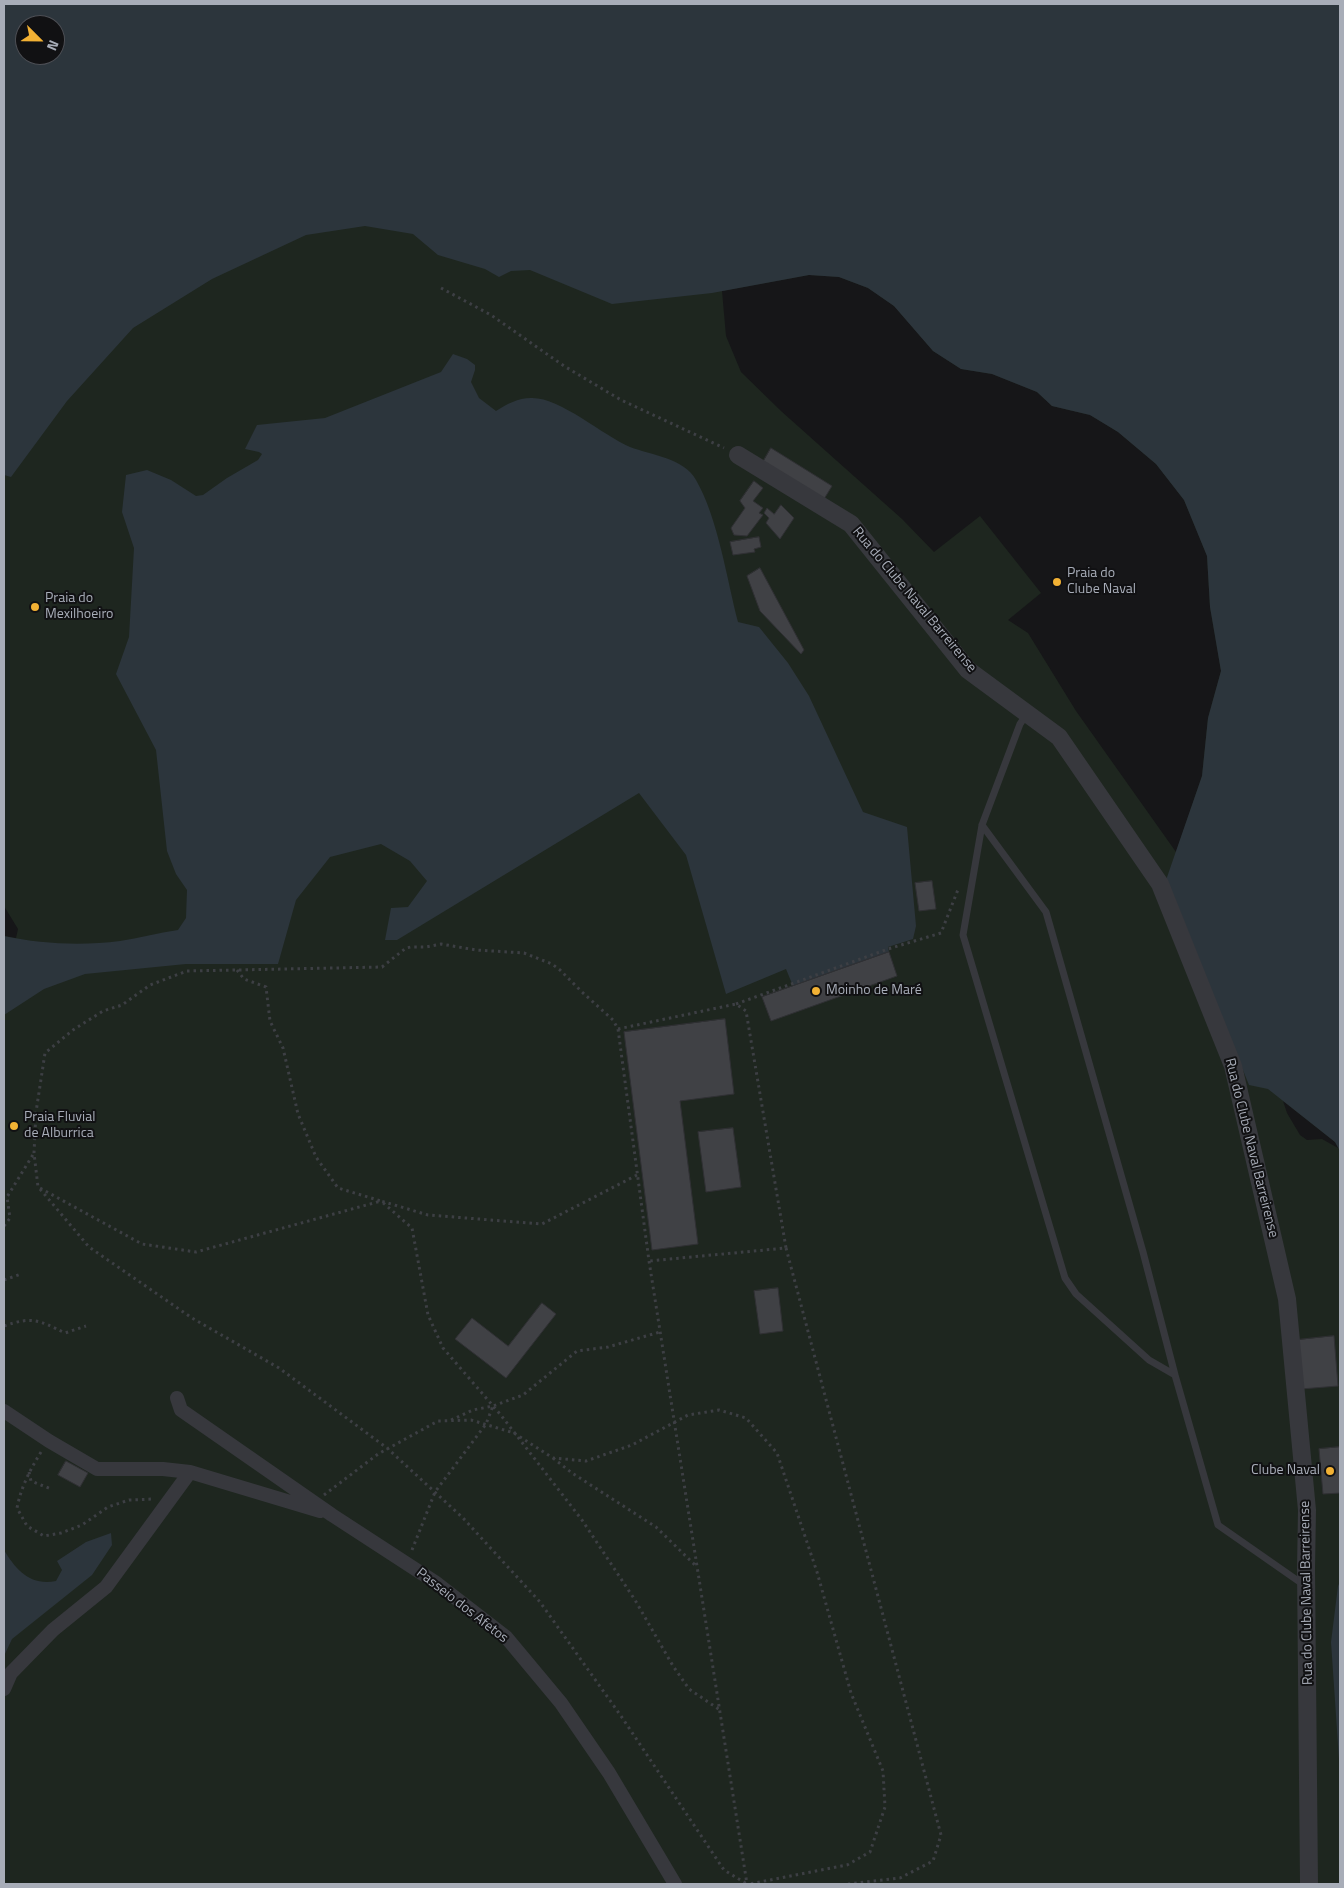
<!DOCTYPE html>
<html>
<head>
<meta charset="utf-8">
<style>
	body { margin:0 }
	#map { position:relative; width:1344px; height:1888px; overflow:hidden; background:#161618; font-family:"Titillium Web",sans-serif }
	canvas { display:block }
	.frame { position:absolute; inset:0; border:5px solid #a8adb8; pointer-events:none }
	.north { position:absolute; left:15px; top:15px; width:50px; height:50px; box-sizing:border-box; background:#111113; border:1px solid #4d4f55; border-radius:50%; rotate:113deg; font-size:14px; font-weight:700; line-height:20px; text-align:center; color:#a8adb8 }
	.north::after { content:''; display:block; margin:auto; width:18px; height:22px; background:#f2b134; clip-path:polygon(50% 0,100% 100%,50% 72%,0 100%) }
</style>
</head>
<body>
<div id="map">
<canvas width="1344" height="1888"></canvas>
<div class="frame"></div>
<div class="north">N</div>
</div>
<script>
const c = document.querySelector('canvas').getContext('2d');
c.lineJoin = 'round';
function fillPath(path, color) { c.fillStyle = color; c.fill(path, 'evenodd'); }
function trace(path, color, width, dash) { c.strokeStyle = color; c.lineWidth = width; c.lineCap = dash ? 'butt' : 'round'; c.setLineDash(dash || []); c.stroke(path); }
function label(font, color, halo, rows, align = 'center') {
  c.font = font + ' "Titillium Web",sans-serif'; c.lineWidth = 4; c.setLineDash([]); c.textBaseline = 'middle'; c.strokeStyle = halo; c.fillStyle = color; for (const [text, x, y, turn = 0] of rows) {
    c.save(); c.translate(x, y); c.rotate((+turn || 0) * Math.PI / 180); c.textAlign = isNaN(turn) ? turn : align; if (halo) c.strokeText(text, 0, 0); c.fillText(text, 0, 0); c.restore();
  }
}
fillPath(new Path2D(`
	M632 4 1340 615V1884H4V936L16 938 18 929 4 906V291ZM809 275 839 277 868 288 894 306 933 351 961 369 992 374 1037 392 1052 406 1090 415 1118 432 1156 464 1184 500 1207 556 1210 607 1221 671 1208 718 1202 776 1176 852 1076 711 1028 633 1008 620 1041 593 980 516 934 552 902 519 781 411 741 372 726 336 722 291ZM1283 1101 1335 1142 1338 1148 1322 1139 1307 1140 1300 1135 1287 1113Z`), '#1e261f');
fillPath(new Path2D(`
	M4 4H1340V1151L1335 1142 1268 1089 1249 1085 1184 925 1165 883 1202 776 1208 718 1221 671 1210 607 1207 556 1184 500 1156 464 1118 432 1090 415 1052 406 1037 392 992 374 961 369 933 351 894 306 868 288 839 277 809 275 712 293 612 304 530 270 511 271 499 277 485 269 438 255 413 234 365 226 306 235 212 279 133 328 67 401 11 477 4 475ZM25 25H55V55H25Z
	M453 354 467 359 475 365V370L471 382 479 398 496 411C507 404 518 398 531 398 560 397 602 435 630 447 651 455 684 458 696 480 718 518 727 580 738 622L759 627 788 663 809 696 863 812 907 827 916 926 913 939 888 947 889 952 793 986 786 969 726 994 686 855 639 793 397 940H385L391 908 408 907 427 881 410 861 381 844 330 857 296 900 278 964H186L85 974 44 989 4 1015V936C41 944 82 946 120 941 139 938 158 933 178 930L186 918 187 890 176 874 167 851 156 750 116 674 129 637 134 548 122 512 126 475 147 470 171 480 196 496 203 495 227 478 258 460 262 454 259 452 245 449 257 425 325 418 441 372Z
	M111 1533 112 1545 92 1575 12 1639 4 1656V1550C16 1570 30 1586 56 1581L62 1570 57 1561 86 1542Z
	M1340 1582V1774L1331 1642 1338 1586Z`), '#2c353c');
const building = new Path2D(`
	M771 448 832 486 824 499 763 462Z
	M754 481 763 488 753 501 763 508 759 513 763 515 747 536 734 535 731 528 745 508 740 501Z
	M781 505 794 518 780 539 766 523 769 518 764 513 767 508 774 514Z
	M759 537 761 547 754 549 755 552 733 555 730 542Z
	M760 568 804 650 801 654 760 611 747 576Z
	M932 881 936 909 919 911 915 883Z
	M889 952 897 976 771 1021 762 997Z
	M725 1019 734 1094 680 1101 698 1244 652 1250 624 1032Z
	M733 1128 741 1187 706 1192 698 1132Z
	M778 1288 783 1331 760 1334 754 1291Z
	M542 1303 556 1314 506 1378 455 1339 472 1318 508 1346Z
	M1334 1336 1338 1386 1301 1389 1297 1340Z
	M1340 1447V1493L1323 1494 1319 1449Z
	M66 1461 88 1473 80 1487 58 1475Z`);
fillPath(building, '#404145');
trace(building, '#303034', 1);
trace(new Path2D(`
	M441 288 491 315 564 366 621 400 724 448
	M237 970 244 979 266 987 270 1021 283 1048 298 1114 316 1157 338 1188 381 1201 412 1228 428 1315 443 1348 500 1414 582 1520 635 1600 673 1666 689 1689 720 1710
	M736 1004 888 949 941 933 959 887
	M618 1029 736 1004 746 1011 786 1248 649 1261
	M637 1175 542 1224 428 1215 381 1201 196 1252 142 1244 38 1187 34 1153 36 1112 45 1053 73 1030 103 1011 122 1005 150 985 187 971 382 967 406 948 411 947H426L441 944 476 950 524 953 552 964 560 970 582 992 613 1020 618 1029 649 1261 747 1884
	M40 1189 89 1247 192 1318 279 1368 387 1448 463 1518 540 1602 621 1716 724 1870 747 1884
	M4 1226 10 1218 7 1197 34 1153
	M786 1248 941 1835 933 1861 900 1878 848 1884
	M4 1280 21 1274
	M4 1326C33 1316 38 1320 65 1333L86 1326
	M451 1420 473 1410 493 1406 523 1395 577 1351 608 1347 660 1332
	M41 1452C30 1470 21 1487 17 1508L27 1526 44 1536 61 1533 82 1525 108 1507 129 1500 154 1499
	M553 1458 572 1473 656 1527 697 1567
	M29 1472 31 1481 51 1489
	M324 1495 378 1454 438 1421 471 1420 514 1433 553 1458 586 1461 632 1445 688 1415 719 1410 746 1418 777 1453 817 1572 851 1693 883 1771 885 1807 870 1852 847 1865 749 1884
	M412 1550 435 1492 486 1424 493 1406`), '#3d3f44', 3, [2.5, 4]);
trace(new Path2D(`
	M1027 714 1020 724 982 825 963 935 1065 1278 1076 1294 1149 1360 1175 1375 1218 1525 1304 1585
	M982 825 1046 912 1143 1252 1175 1375`), '#37383d', 7);
trace(new Path2D(`
	M177 1398 181 1410 332 1515 435 1582 506 1637 561 1703 609 1773 675 1884
	M4 1411 49 1441 97 1469H163L190 1472 320 1511
	M4 1689 11 1673 53 1630 106 1587 190 1472`), '#37383d', 14);
trace(new Path2D(`
	M738 455 851 524 968 670 1059 737 1160 884 1233 1066 1287 1299 1307 1510 1306 1569 1309 1884`), '#37383d', 18);
for (const [x, y, r, color] of [
	[1057,582,5,"#f2b134"],
	[35,607,5,"#f2b134"],
	[816,991,5,"#f2b134"],
	[14,1126,5,"#f2b134"],
	[1330,1471,5,"#f2b134"]
]) { const dot = new Path2D(); dot.arc(x, y, r, 0, 2 * Math.PI); c.fillStyle = color; c.fill(dot); trace(dot, '#111113', 2); }
label('14px', '#a8adb8', '#111113', [
	["Praia do",1067,574],
	["Clube Naval",1067,590],
	["Praia do",45,599],
	["Mexilhoeiro",45,615],
	["Moinho de Maré",826,991],
	["Praia Fluvial",24,1118],
	["de Alburrica",24,1134],
	["Clube Naval",1320,1471,"right"]
], 'left');
label('14px', '#a8adb8', '#111113', [
	["Rua do Clube Naval Barreirense",914,600,50],
	["Rua do Clube Naval Barreirense",1251,1148,76],
	["Rua do Clube Naval Barreirense",1307,1593,-91],
	["Passeio dos Afetos",462,1606,38]
]);
</script>
</body>
</html>
